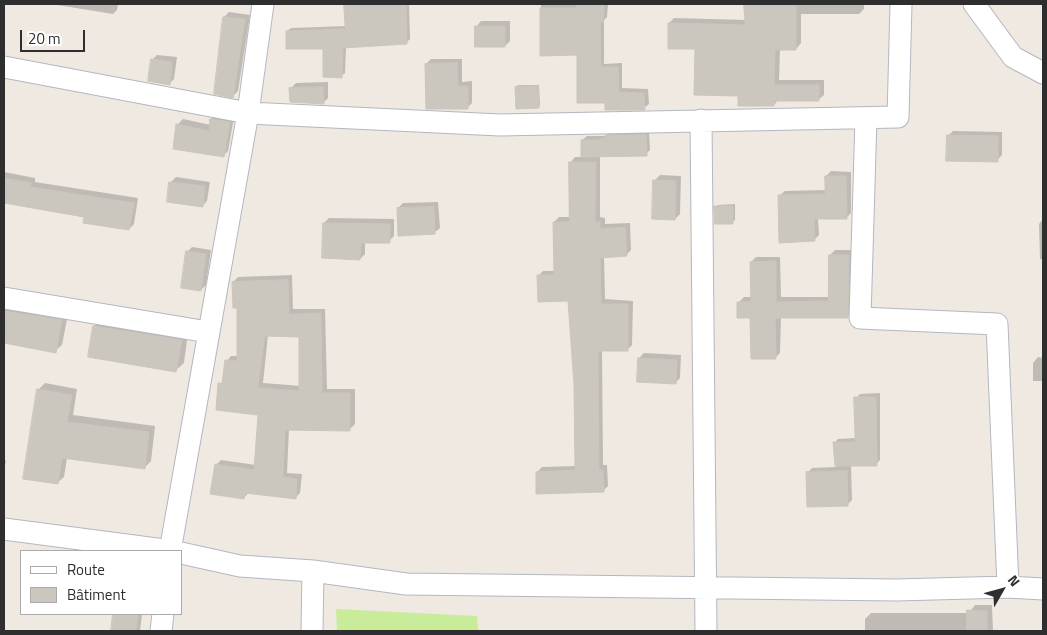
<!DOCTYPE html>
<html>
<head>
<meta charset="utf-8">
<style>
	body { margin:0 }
	#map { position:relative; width:1047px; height:635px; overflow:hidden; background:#efe9e1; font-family:"Titillium Web",sans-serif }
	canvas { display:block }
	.frame { position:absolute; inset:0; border:5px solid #2e2e2e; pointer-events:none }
	.legend { position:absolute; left:20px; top:550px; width:162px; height:65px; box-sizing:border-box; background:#fff; border:1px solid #ababab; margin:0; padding:6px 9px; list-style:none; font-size:15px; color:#2e2e2e }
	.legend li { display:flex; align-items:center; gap:10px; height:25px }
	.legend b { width:25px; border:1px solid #ababab }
	.north { position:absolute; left:977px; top:565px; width:50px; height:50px; -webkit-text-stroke:4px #fff; paint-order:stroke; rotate:52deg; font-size:14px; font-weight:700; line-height:20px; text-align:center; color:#2e2e2e }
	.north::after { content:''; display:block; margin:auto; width:18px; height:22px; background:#2e2e2e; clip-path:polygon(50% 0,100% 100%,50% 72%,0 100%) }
	.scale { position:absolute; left:20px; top:30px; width:65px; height:22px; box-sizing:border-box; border:2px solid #2e2e2e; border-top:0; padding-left:6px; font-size:15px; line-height:18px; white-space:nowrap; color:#2e2e2e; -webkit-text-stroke:4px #fff; paint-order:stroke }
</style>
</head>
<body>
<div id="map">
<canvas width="1047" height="635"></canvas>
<div class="frame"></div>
<ul class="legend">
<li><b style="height:6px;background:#fff"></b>Route</li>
<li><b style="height:14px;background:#cbc7bf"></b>Bâtiment</li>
</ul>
<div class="north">N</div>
<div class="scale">20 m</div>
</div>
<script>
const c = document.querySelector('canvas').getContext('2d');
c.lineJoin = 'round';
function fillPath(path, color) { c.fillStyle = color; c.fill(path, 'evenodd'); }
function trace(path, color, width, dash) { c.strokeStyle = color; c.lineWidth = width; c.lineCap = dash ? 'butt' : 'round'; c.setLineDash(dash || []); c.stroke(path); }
fillPath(new Path2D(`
	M336 609 477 616 478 631H337Z`), '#c9ec9a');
fillPath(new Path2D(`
	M51 4H118L117 10 113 14Z
	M345 4H409L410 39 406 43 346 47 345 73 341 76 324 48 287 31 291 28 346 26Z
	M541 4H608L607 17 604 20V64L622 63V88L648 89 649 104 644 108 606 102 578 54H541Z
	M746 4H864V9L859 14H801V43L796 49H780L779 80H824V95L818 100H778L774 105 739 95 696 48 669 23 674 18 746 20Z
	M229 12 250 15 238 91 233 96 224 17Z
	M481 21H510V41L505 46 476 27Z
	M157 55 177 57 174 79 169 84 152 60Z
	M431 59H462V82L472 81V103L467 108 426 64Z
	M328 82V98L323 103 291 88 296 83Z
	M518 85H539L540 105 538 107 516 87Z
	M216 114 234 117 228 151 223 156 175 148 178 124 183 119 211 125V119Z
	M649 131 650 150 646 154 600 156V217L605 218V224L630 223 631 250 626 255 604 256 605 299 633 301 632 345 627 350H602L603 465H607L608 486 603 491 537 472 542 467 576 466 575 385 569 299 538 276 543 271H555L554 222 559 217H570L571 162 575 157H582V140L587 136H604L612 132Z
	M953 131 1002 132V155L997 160 948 136Z
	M831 171 851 172V213L846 218H818L819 235 814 240 780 195 785 191 826 190V176Z
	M4 172 35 178V182L138 198 134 224 129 229 85 216 4 202Z
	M660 175 681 176 680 214 675 219 655 180Z
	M176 177 210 182 207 201 202 206 171 182Z
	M438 202 440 228 434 233 398 208 403 203Z
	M735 204V220L732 222 716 207 718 205Z
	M329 218 394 219V236L389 241 365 242V254L360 259 324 223Z
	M1043 219V259H1040L1039 224Z
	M192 247 211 250 206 285 201 290 187 252Z
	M835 250H854L852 311 847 316 781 317 780 353 775 358 751 317 739 302 744 297H752L751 262 756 257H780L781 297H830V255Z
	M292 275 293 309H325L327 389H355V424L350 429H289L287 473 302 474 300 493 295 498 249 492 244 498 216 465 221 460 256 465 259 414 220 384 224 380 227 361 231 356H238L239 306 233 282 238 277ZM268 335 300 336 301 386 263 383Z
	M4 300 68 314 62 345 55 351 4 342Z
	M102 319 188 333 184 363 176 370 90 356 94 326Z
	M644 353 681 355 680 378 675 383 639 358Z
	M1038 357 1043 358V381H1033V363Z
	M45 383 77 389 73 415 155 426 151 461 144 468 67 458 64 477 57 483 38 390Z
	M880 393V460L876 464 851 465 852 500 847 505 807 473 812 468 836 467 834 443 838 439 856 438V398L860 394Z
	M4 460H6L4 472Z
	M975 605H992L993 631H1019H865V619L871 613H969Z
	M114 614H142L140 631H112Z`), '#0003');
const building = new Path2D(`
	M344 4H406L407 44 343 48 342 78 323 77V49H286V31L345 29Z
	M576 4H604L603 22H600L601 67H618L619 92 644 93 645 110H605V103H577V55L540 56V8H576Z
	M744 4H796V50H775L774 85H819V101H774V106H738V96L694 95 695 49H668V23L745 25Z
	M223 17 245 19 233 98 214 94Z
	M475 26H505V47H475Z
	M151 59 172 62 170 85 148 81Z
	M457 63 458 86H468V109H426L425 64Z
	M538 86 539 108 516 109 515 87Z
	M323 87 324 104 290 102 289 88Z
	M210 119 230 122 224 157 173 149 176 124 209 131Z
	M606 135H646L647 156 581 157V140H601V138H606Z
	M947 135 998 136V162L946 161Z
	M569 162H596L595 222H600V229L625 227 627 256 600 258 601 304H628V351H598L599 470H603L604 492 536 494V472L575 470 574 385 568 301 538 302 537 275H554L553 222H569Z
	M825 176H846L847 219H814L815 241 779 243 778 195 825 194Z
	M4 178 31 183 30 187 134 203 129 230 83 223 84 217 4 203Z
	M653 180 676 181 675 220 652 219Z
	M169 182 205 186 203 207 167 202Z
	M714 206H733V224H715Z
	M434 207 435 234 398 236 397 208Z
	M323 223 390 224V243H361L360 260 322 258Z
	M186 251 206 254 201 291 181 288Z
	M829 255H849L848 318H775L776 359H751L750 318H737V302H751L750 262 776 261V302L828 301Z
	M288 280 289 314 321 313 322 393H350V431L285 430 283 477 297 479 296 499 245 493 244 499 210 494 215 464 254 470 258 415 216 410 218 383 222 384 225 360 237 361V308H233L232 282ZM265 336 299 337V391L258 388Z
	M4 311 62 320 56 353 4 343Z
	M93 326 182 340 176 372 88 357Z
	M638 358 677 360 676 384 637 382Z
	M37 389 72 395 67 422 149 432 145 469 62 458 58 484 23 479Z
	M854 397H876L877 466H835L833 442H855Z
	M847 471 848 506 807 507 806 472Z
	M967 610 987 611V631H967Z
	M113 614H138L136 631H111Z`);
fillPath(building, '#cbc7bf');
trace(building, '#cbc5ba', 1);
const minor = new Path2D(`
	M974 4 1013 57 1043 73
	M4 67 248 113 500 125 898 117 901 4
	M866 118 860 318 997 324 1008 587
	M701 120 706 631
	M4 298 208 332
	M4 529 172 551
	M170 551 248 113 263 4
	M181 553 240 566 313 571 406 584 896 590 1008 587 1043 589
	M161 631 163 614
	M312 631 313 571`);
trace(minor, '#b4b7c1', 23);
trace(minor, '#fff', 21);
</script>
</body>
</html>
